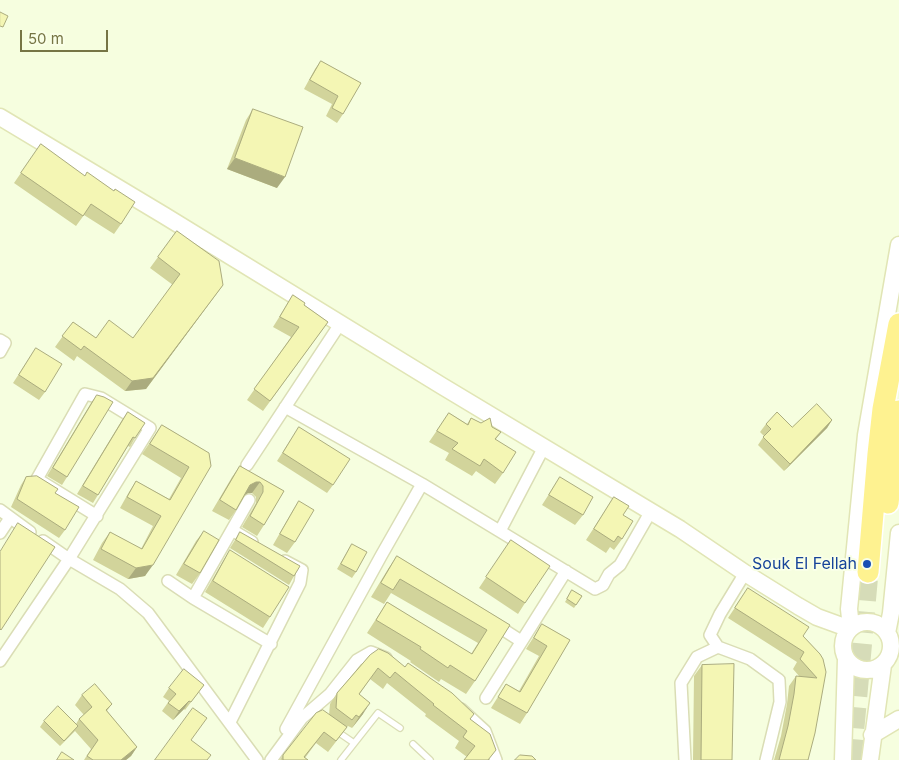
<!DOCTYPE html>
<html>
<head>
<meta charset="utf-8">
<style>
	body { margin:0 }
	#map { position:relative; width:899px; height:760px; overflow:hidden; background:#f6fedf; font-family:Inter,sans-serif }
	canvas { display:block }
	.scale { position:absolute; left:20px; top:30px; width:88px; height:22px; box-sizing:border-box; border:2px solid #767545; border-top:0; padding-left:6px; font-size:15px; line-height:18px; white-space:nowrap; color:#767545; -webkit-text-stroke:4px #f9ffe7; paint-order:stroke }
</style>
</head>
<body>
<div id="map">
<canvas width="899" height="760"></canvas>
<div class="scale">50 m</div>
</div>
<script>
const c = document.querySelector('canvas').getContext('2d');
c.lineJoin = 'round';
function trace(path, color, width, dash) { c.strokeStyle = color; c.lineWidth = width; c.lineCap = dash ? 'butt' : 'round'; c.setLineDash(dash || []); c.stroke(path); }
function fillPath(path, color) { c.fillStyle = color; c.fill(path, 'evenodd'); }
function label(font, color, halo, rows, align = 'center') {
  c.font = font + ' Inter,sans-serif'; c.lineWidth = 4; c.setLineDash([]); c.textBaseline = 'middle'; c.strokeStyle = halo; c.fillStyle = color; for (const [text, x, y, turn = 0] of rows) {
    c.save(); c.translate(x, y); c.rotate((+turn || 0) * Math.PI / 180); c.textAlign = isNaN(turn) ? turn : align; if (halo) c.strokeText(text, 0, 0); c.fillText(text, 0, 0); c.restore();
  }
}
trace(new Path2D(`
	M851 760 868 572`), '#d6dcb8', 21, [21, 11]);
const lane = new Path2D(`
	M335 730 354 743
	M413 744 430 760
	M341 760 378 713 400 728`);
const street = new Path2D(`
	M0 340 5 343 0 352
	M285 407 422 484 595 589 603 585 609 574 620 565 651 511
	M247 465 340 324
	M0 510 30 532
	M232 530 252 542
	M500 531 544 447
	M0 533 10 518
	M43 541 69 559 120 589 148 613 257 760
	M745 573 720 614 710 635 718 647 750 659 779 680 780 702 766 760
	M168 581 193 598 271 644
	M193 598 249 500
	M493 623 521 641
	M0 661 69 559 150 428 101 398 85 394 37 479 97 516
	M486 698 566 571
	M461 709 485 731 496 760
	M230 722 300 583 302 570 285 561
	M286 729 381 556 422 484
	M271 760 302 718 330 694 357 660 371 652 386 658
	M685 760 681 683 697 657 718 647`);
const secondary = new Path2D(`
	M0 117 165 216 442 386 680 529 745 573 798 606 817 617 850 629
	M843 646a24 24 0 1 1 48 0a24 24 0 1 1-48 0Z
	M851 627 849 609 866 435 899 245
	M887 633 891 613 899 533
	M872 735 899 719
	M843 760 846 659
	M870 760 883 665`);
const highway = new Path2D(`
	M888 503 899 411
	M868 572 878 454 883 409 899 324`);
trace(lane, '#daddb5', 8);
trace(street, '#daddb5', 14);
trace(secondary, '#e1e5b5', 19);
trace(highway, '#fff', 24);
trace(lane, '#fff', 5.5);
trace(street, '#fff', 11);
trace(secondary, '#fff', 16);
trace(highway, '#fef290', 21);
fillPath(new Path2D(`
	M321 61 361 83 343 114 337 123 326 116 332 104 304 89 315 69Z
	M253 109 277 188 227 169 246 120Z
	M41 144 121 224 114 234 84 215 76 226 14 183Z
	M177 231 223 285 146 389 125 391 77 356 74 361 55 347 73 322 96 338H133L173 285 150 268Z
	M293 295 304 305 328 322 263 411 247 400 291 337 273 327Z
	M36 348 45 392 39 400 13 383Z
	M97 395 67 477 62 485 47 476 91 403Z
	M128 412 135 438 130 447 128 446 93 503 77 494 122 420Z
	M449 413 467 424 471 418 481 423 492 427 501 432 496 439 503 473 495 484 476 471 472 476 445 460 449 453 429 442Z
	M832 420 827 428 784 471 758 445 764 436 760 432 766 424 792 427Z
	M162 425 209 453 145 576 128 579 93 560 102 543 110 532 141 549 153 526 120 508 129 492 136 481 169 499 181 478 142 454Z
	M299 427 333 485 327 493 277 461Z
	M240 466 284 491 264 525 257 536 242 527 256 503V497L252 493H248L245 495 236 510 229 520 212 511 232 477Z
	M26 477 65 530 59 538 11 507 21 485Z
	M560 477 583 515 575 525 542 505Z
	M614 497 623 515 622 539 614 550 610 547 606 553 586 540Z
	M299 501 295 542 287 553 273 545 292 512Z
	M204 531 200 573 192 584 176 575 196 541Z
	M240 532 294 576 289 585 230 548Z
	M511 540 525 603 518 614 479 588Z
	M352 544 356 572 352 578 337 569Z
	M230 550 270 617 263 628 205 592 223 561Z
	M397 556 510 625 475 681 466 694 441 679 439 682 410 662 411 661 367 633 387 602 471 654 478 643 391 593 384 604 371 597 388 569Z
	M748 588 803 636 820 654 808 760H774L781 736 787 704 789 686 796 676H799L793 669 797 662 728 618Z
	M572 590 582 596 574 608 565 602Z
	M542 624 570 640 527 713 520 724 491 708 506 684 519 691 539 656 526 649Z
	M370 655 470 719 489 760 467 757 455 748 459 741 425 716 426 714 387 683 383 689 370 679 359 695 363 714 352 728 348 726 328 752 316 743 305 758 308 760H280L283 755 329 715 330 704 337 693Z
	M702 665 732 760H693L694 676Z
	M204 685 185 710 184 709 173 720 162 711 169 701 163 697 169 688Z
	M82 695 112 704 107 711 137 747 131 756 126 760H84L91 749 75 731 60 746 40 727 44 721 76 724 79 719 84 715 75 705Z`), '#d2d49b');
fillPath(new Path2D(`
	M235 158 285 177 277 188 227 169Z
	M223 285 146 389 125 391 132 381Z
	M832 420 827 428 784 471 790 464Z
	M256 482H260L252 493H248L243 496 250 485Z
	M153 565 145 576 128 579 136 568Z
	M189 701 184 709 173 720 179 711Z
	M370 703 363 714 352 728 359 717Z
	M137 747 131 756 126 760H121Z`), '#abac7e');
const building = new Path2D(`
	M0 12 8 16 3 27 0 26Z
	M321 61 361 83 343 114 332 108 338 96 310 80Z
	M253 109 303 127 285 177 235 158Z
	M41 144 85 176 87 172 114 191 115 189 135 202 121 224 91 204 83 216 21 173Z
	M177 231 219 261 223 285 153 378 132 381 84 346 81 350 62 336 73 322 96 338 109 320 133 338 180 274 158 257Z
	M293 295 305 303 304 305 328 322 270 401 254 389 299 327 280 317Z
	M36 348 62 364 45 392 19 375Z
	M97 395 104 397 113 402 67 477 53 468Z
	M817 404 832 420 790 464 763 437 771 429 766 424 777 412 792 427Z
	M128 412 145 423 135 438 133 437 98 495 83 486Z
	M449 413 468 425 471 418 481 423 490 418 492 427 501 432 495 439 516 452 503 473 484 459 480 466 452 449 458 443 437 431Z
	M162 425 209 453 211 466 153 565 136 568 101 549 110 532 142 549 161 516 127 497 136 481 170 500 189 467 150 444Z
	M299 427 350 459 333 485 283 453Z
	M240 466 284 491 264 525 250 516 263 492V486L260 482H256L250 485 236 510 220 500Z
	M37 476 58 489 55 493 79 507 65 530 17 499 26 477Z
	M560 477 593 497 583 515 549 495Z
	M614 497 629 506 623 515 633 521 622 539 618 536 614 542 594 529Z
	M299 501 314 510 295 542 280 534Z
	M18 523 55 547 1 630 0 629V552Z
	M204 531 219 540 200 573 184 564Z
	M240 532 300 566 294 576 236 540Z
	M511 540 550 566 525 603 486 577Z
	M352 544 367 552 356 572 341 564Z
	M230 550 289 587 270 617 213 581Z
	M397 556 510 625 475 681 450 665 448 668 420 649 421 647 376 620 387 602 472 654 487 630 400 579 393 590 381 583Z
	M748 588 809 627 803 636 820 654 823 659 826 672 815 733 808 760H779L788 726 794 694 796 676 817 678 800 659 804 652 735 608Z
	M572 590 582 596 576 605 567 599Z
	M542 624 570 640 527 713 498 697 506 684 520 692 547 646 534 638Z
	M379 649 388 653 405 667 408 663 452 693 474 714 470 719 490 734 496 750 488 760H464L475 746 463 737 467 731 433 705 434 704 395 672 390 678 378 668 359 694 370 703 359 717 356 715 352 720 336 708 337 693 370 655Z
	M734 664 732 760H701L702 665Z
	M184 669 204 685 191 702 189 701 179 711 168 703 176 694 169 688Z
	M95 684 112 704 106 710 137 747 121 760H93L87 756 98 740 79 719 92 707 82 695Z
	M58 706 78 726 64 741 44 721Z
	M193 708 207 718 191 740 211 755 207 760H155Z
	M323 710 347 727 336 741 324 732 304 757 308 760H283V755L316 713Z
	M62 752 74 760H57Z
	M520 755 532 756 536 760H515Z`);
fillPath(building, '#f4f6b4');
trace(building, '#abac7e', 1);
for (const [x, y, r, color] of [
	[867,564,5,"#1a4fb4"]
]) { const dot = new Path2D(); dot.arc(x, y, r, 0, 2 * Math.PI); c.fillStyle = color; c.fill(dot); trace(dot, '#f9ffe7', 2); }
label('16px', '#164399', '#f9ffe7', [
	["Souk El Fellah",857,564]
], 'right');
</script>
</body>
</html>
